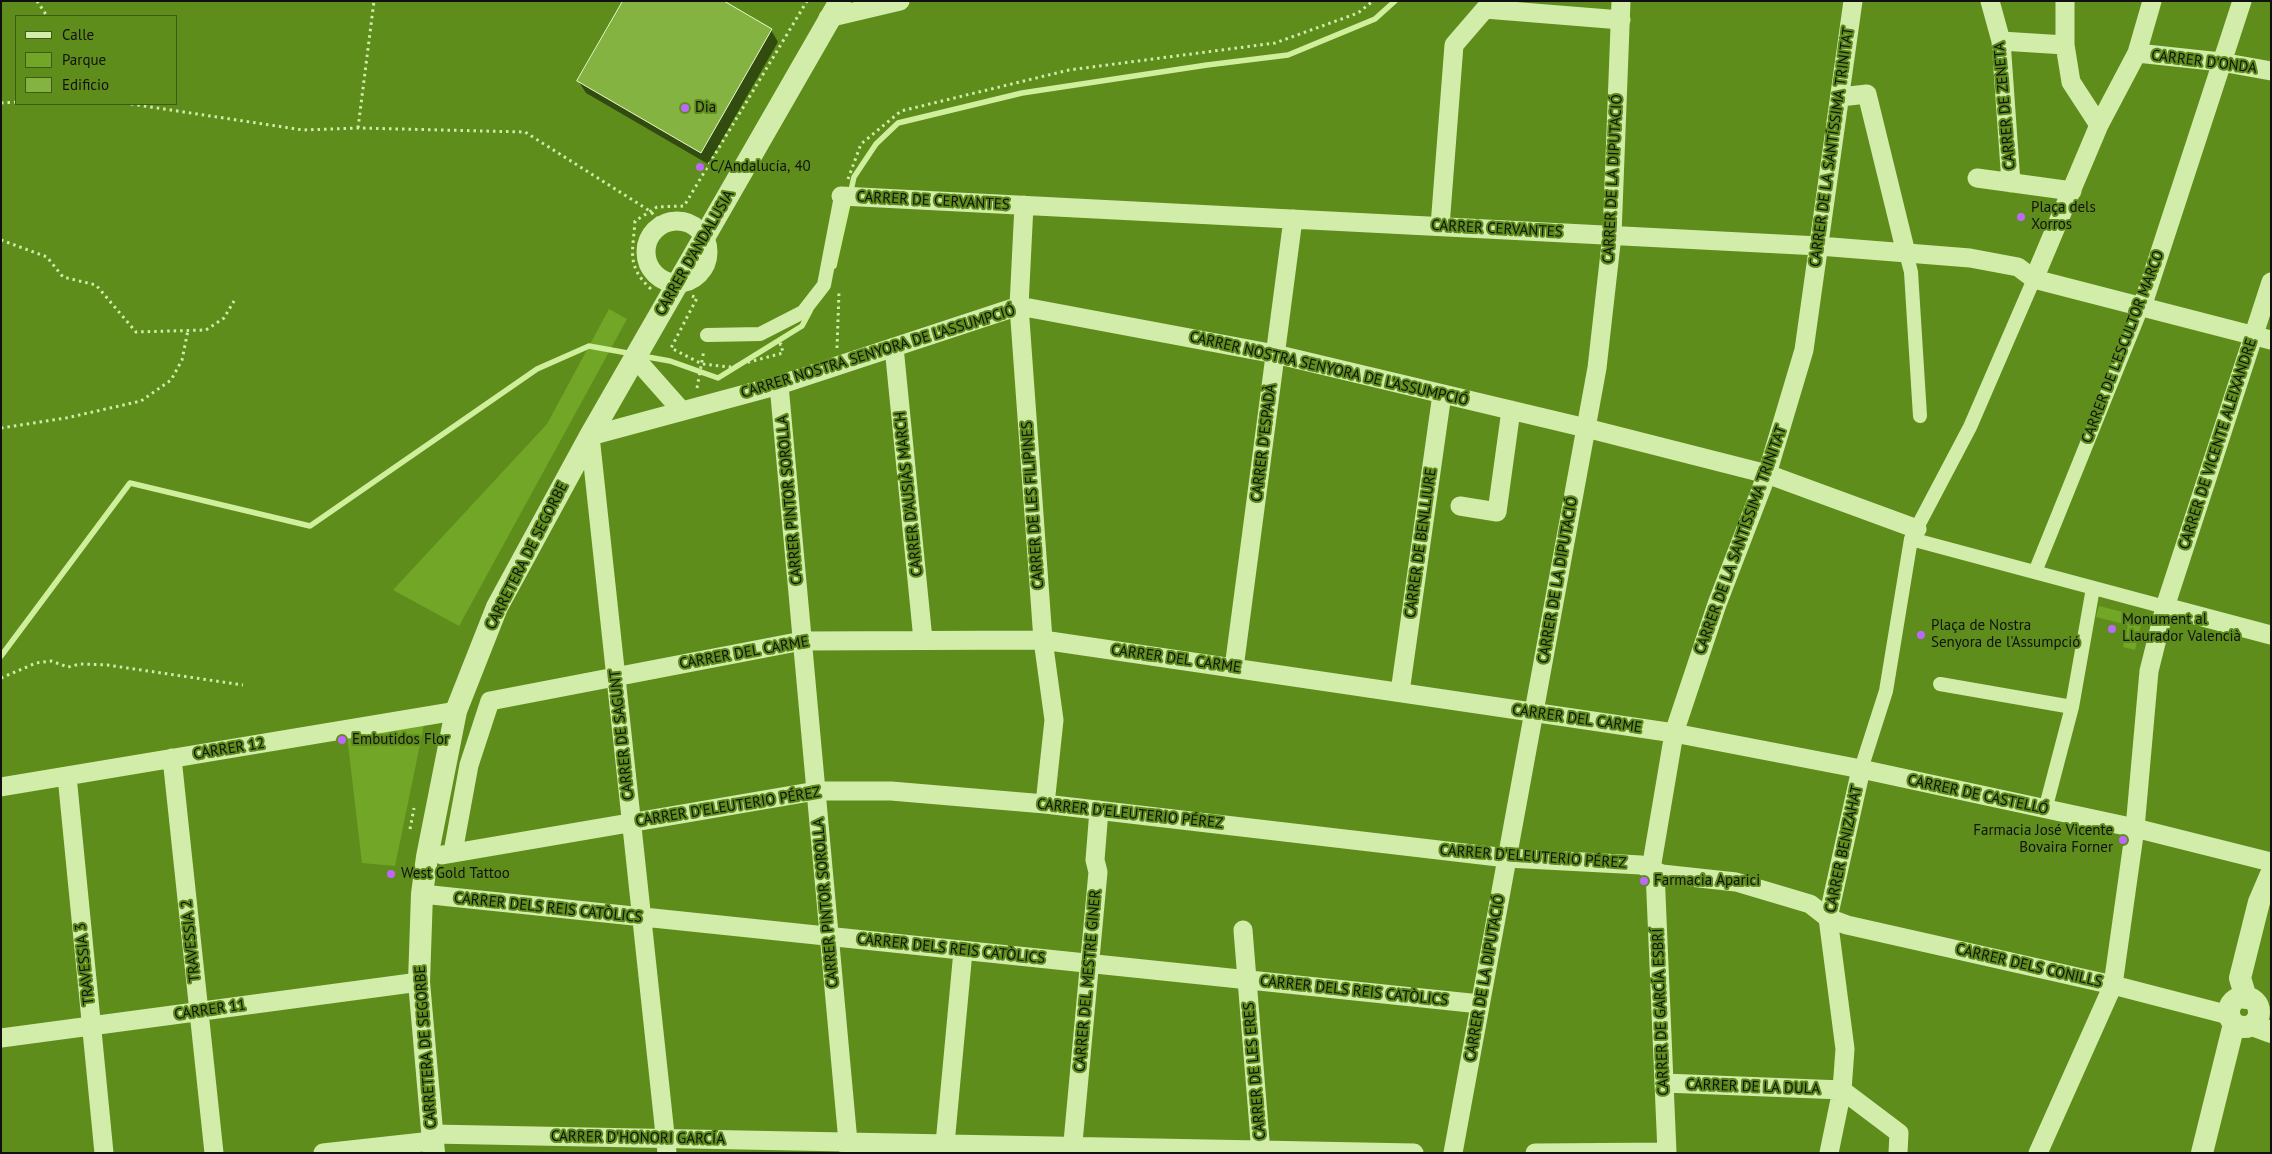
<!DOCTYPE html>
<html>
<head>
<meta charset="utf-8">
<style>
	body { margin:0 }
	#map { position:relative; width:2272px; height:1154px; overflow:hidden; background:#5e8d1c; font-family:"PT Sans",sans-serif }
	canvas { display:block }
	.frame { position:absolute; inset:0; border:2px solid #111; pointer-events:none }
	.legend { position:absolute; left:15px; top:15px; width:162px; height:90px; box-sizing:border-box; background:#5e8d1c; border:1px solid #3f5b18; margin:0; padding:6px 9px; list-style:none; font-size:15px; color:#111 }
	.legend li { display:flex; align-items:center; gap:10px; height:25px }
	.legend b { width:25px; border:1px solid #3f5b18 }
</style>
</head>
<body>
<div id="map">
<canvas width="2272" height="1154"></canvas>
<div class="frame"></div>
<ul class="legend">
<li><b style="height:6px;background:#d2edaa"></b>Calle</li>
<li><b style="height:14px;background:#72a626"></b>Parque</li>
<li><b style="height:14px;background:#85b341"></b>Edificio</li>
</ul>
</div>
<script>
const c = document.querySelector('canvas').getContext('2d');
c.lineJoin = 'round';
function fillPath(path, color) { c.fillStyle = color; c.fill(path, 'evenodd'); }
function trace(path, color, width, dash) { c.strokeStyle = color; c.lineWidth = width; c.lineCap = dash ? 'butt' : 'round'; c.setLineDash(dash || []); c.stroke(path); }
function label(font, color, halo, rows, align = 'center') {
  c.font = font + ' "PT Sans",sans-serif'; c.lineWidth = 4; c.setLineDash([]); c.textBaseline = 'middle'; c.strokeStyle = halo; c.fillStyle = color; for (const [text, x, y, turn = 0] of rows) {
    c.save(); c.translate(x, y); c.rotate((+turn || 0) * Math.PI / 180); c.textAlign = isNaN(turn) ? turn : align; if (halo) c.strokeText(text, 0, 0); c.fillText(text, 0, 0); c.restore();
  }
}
fillPath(new Path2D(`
	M609 309 627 319 459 626 393 590 547 424Z
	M2099 606 2143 617 2135 650 2123 647 2128 625 2096 617Z
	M424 725 395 866 362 863 347 736Z`), '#72a626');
fillPath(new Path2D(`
	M771 30 778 42 708 164 586 93 579 82Z`), '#0007');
trace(new Path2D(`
	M834 266 854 177 876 144 898 123 1022 93 1207 65 1288 55 1375 19 1395 1
	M642 356 670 361 718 378 802 326 810 311
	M1 656 130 483 310 526 537 369 589 346 633 354`), '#cfef9d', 5.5);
const building = new Path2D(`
	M623 1H724L772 29 701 153 577 81Z`);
fillPath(building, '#85b341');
trace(building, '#e9f9cf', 1);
trace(new Path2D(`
	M37 1 47 16
	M1 103 16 102
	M131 104 303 130 358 128 525 132 650 211 663 224
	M358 128 374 1
	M848 179 861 144 901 111 1069 70 1275 43 1358 13 1373 1
	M1 240 47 257 63 277 96 285 136 332 206 330 224 318 234 301
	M651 289C626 266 633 252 635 221L657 207 684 206 807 1
	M692 296 697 298 671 348 702 364 730 367 783 353 781 344 776 346
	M837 348 839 292
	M697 388 704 350
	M1 428 66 418 141 401 171 380 182 360 188 330
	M1 678 36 663 51 661 68 667 80 664 107 665 243 685
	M410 829 414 808`), '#d2edaa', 3, [2.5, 4]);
trace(new Path2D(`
	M1906 253 1911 272 1920 416
	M707 335 760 334 803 312 824 285 841 196
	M1911 539 2165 607
	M2035 572 2142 307
	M1940 684 2072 707
	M1861 769 1886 691 1911 539 1970 427 2034 279
	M2045 810 2072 707 2093 588`), '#d2edaa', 14);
trace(new Path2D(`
	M1990 1 2001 41 2011 183
	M2065 1V45L2071 82 2099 125
	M828 18 900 1
	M2001 41 2065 45
	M2137 53 2221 62 2271 71
	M1840 97 1867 94 1906 253
	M1977 178 2072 191
	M841 196 1819 246 1970 258 2018 267 2034 279 2271 340
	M1024 205 1019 306 1043 640 1054 720 1045 804
	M646 252a31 31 0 1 1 62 0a31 31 0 1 1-62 0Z
	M1440 226 1454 45 1485 9 1621 20
	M2034 279 2099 125 2137 53 2152 1
	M2142 307 2242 1
	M894 347 923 640
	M635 358 682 411
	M779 385 849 1153
	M1460 506 1497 512 1511 410
	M2165 607 2271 635
	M1234 668 1293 219
	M1400 692 1442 394
	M172 758 214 1153
	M1861 769 1828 918 1845 1049 1842 1090 1899 1133 1898 1153
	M67 776 104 1153
	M1 787 456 711
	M453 852 469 765 490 701 802 641 1043 640 1674 733 1861 769 2135 828 2271 862
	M442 855 816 791H891L1045 804 1507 858 1641 865 1662 874 1736 882 1810 904 1828 918 1847 925 2113 985 2229 1015
	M1651 869 1674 733 1717 604 1767 474 1804 350 1853 1
	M1655 871 1667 1153
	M422 894 1480 1004
	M1243 930 1261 1153
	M1 1038 419 982
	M1664 1083 1842 1090 1829 1153
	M432 1134 1414 1153
	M945 1144 963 951
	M323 1153 432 1141
	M667 1153 590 436 779 385 1019 306 1275 354 1586 428 1767 474 1917 529
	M1072 1153 1098 872 1095 860 1099 810
	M1453 1153 1597 368 1612 235 1621 1
	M1535 1153 1667 1152
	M2038 1153 2113 985 2135 828 2149 671 2165 607 2271 282`), '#d2edaa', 19);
trace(new Path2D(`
	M2229 1012a15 15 0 1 1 30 0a15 15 0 1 1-30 0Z
	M2246 998 2240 978 2259 902 2271 874
	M2252 1025 2271 1032
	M434 1153 419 982 422 894 427 857 456 711 497 607 590 436 840 1
	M2202 1153 2234 1024`), '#d2edaa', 22);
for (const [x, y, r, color] of [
	[685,108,5,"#bc68fd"],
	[700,167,5,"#bc68fd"],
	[2021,217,5,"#bc68fd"],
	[2112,629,5,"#bc68fd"],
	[1921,635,5,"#bc68fd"],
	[342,740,5,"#bc68fd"],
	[2123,840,5,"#bc68fd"],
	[391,874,5,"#bc68fd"],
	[1644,881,5,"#bc68fd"]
]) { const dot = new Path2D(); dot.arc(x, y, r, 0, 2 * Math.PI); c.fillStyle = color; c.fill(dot); trace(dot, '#5e8d1c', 2); }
label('15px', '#111', '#5e8d1c', [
	["CARRER D'ONDA",2204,62,7],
	["CARRER DE ZENETA",2005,106,-95],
	["CARRER DE LA SANTÍSSIMA TRINITAT",1832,147,-82],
	["CARRER DE LA DIPUTACIÓ",1613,179,-87],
	["CARRER DE CERVANTES",933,201,3],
	["CARRER CERVANTES",1497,229,3],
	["CARRER D'ANDALUSIA",695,253,-60],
	["CARRER DE L'ESCULTOR MARCO",2123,347,-69],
	["CARRER NOSTRA SENYORA DE L'ASSUMPCIÓ",878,352,-17],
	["CARRER NOSTRA SENYORA DE L'ASSUMPCIÓ",1329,369,13],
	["CARRER D'ESPADÀ",1264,443,-83],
	["CARRER DE VICENTE ALEIXANDRE",2218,444,-72],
	["CARRER D'AUSIÀS MARCH",909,494,-96],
	["CARRER PINTOR SOROLLA",790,500,-95],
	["CARRER DE LES FILIPINES",1033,505,-94],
	["CARRER DE LA SANTÍSSIMA TRINITAT",1741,540,-70],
	["CARRER DE BENLLIURE",1421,543,-82],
	["CARRETERA DE SEGORBE",527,556,-63],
	["CARRER DE LA DIPUTACIÓ",1558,580,-80],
	["CARRER DEL CARME",744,653,-10],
	["CARRER DEL CARME",1176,659,8],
	["CARRER DEL CARME",1577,719,8],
	["CARRER DE SAGUNT",622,735,-96],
	["CARRER 12",229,749,-9],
	["CARRER DE CASTELLÓ",1978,795,12],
	["CARRER D'ELEUTERIO PÉREZ",728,807,-9],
	["CARRER D'ELEUTERIO PÉREZ",1130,814,6],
	["CARRER BENIZAHAT",1844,849,-78],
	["CARRER D'ELEUTERIO PÉREZ",1533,857,4],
	["CARRER PINTOR SOROLLA",826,903,-95],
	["CARRER DELS REIS CATÒLICS",548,908,6],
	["TRAVESSIA 2",191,941,-96],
	["CARRER DELS REIS CATÒLICS",951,949,6],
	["TRAVESSIA 3",85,964,-96],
	["CARRER DELS CONILLS",2029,966,13],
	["CARRER DE LA DIPUTACIÓ",1485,978,-80],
	["CARRER DEL MESTRE GINER",1088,981,-85],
	["CARRER DELS REIS CATÒLICS",1354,991,6],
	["CARRER 11",210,1010,-8],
	["CARRER DE GARCÍA ESBRÍ",1661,1012,-92],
	["CARRETERA DE SEGORBE",426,1047,-94],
	["CARRER DE LES ERES",1255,1071,-95],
	["CARRER DE LA DULA",1753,1087,2],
	["CARRER D'HONORI GARCÍA",638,1138,1]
]);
label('15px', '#111', '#5e8d1c', [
	["Dia",695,108],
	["C/Andalucía, 40",710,167],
	["Plaça dels",2031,208],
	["Xorros",2031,225],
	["Monument al",2122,620],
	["Llaurador Valencià",2122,637],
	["Plaça de Nostra",1931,626],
	["Senyora de l'Assumpció",1931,643],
	["Embutidos Flor",352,740],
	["Farmacia José Vicente",2113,831,"right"],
	["Bovaira Forner",2113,848,"right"],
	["West Gold Tattoo",401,874],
	["Farmacia Aparici",1654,881]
], 'left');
</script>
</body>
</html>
